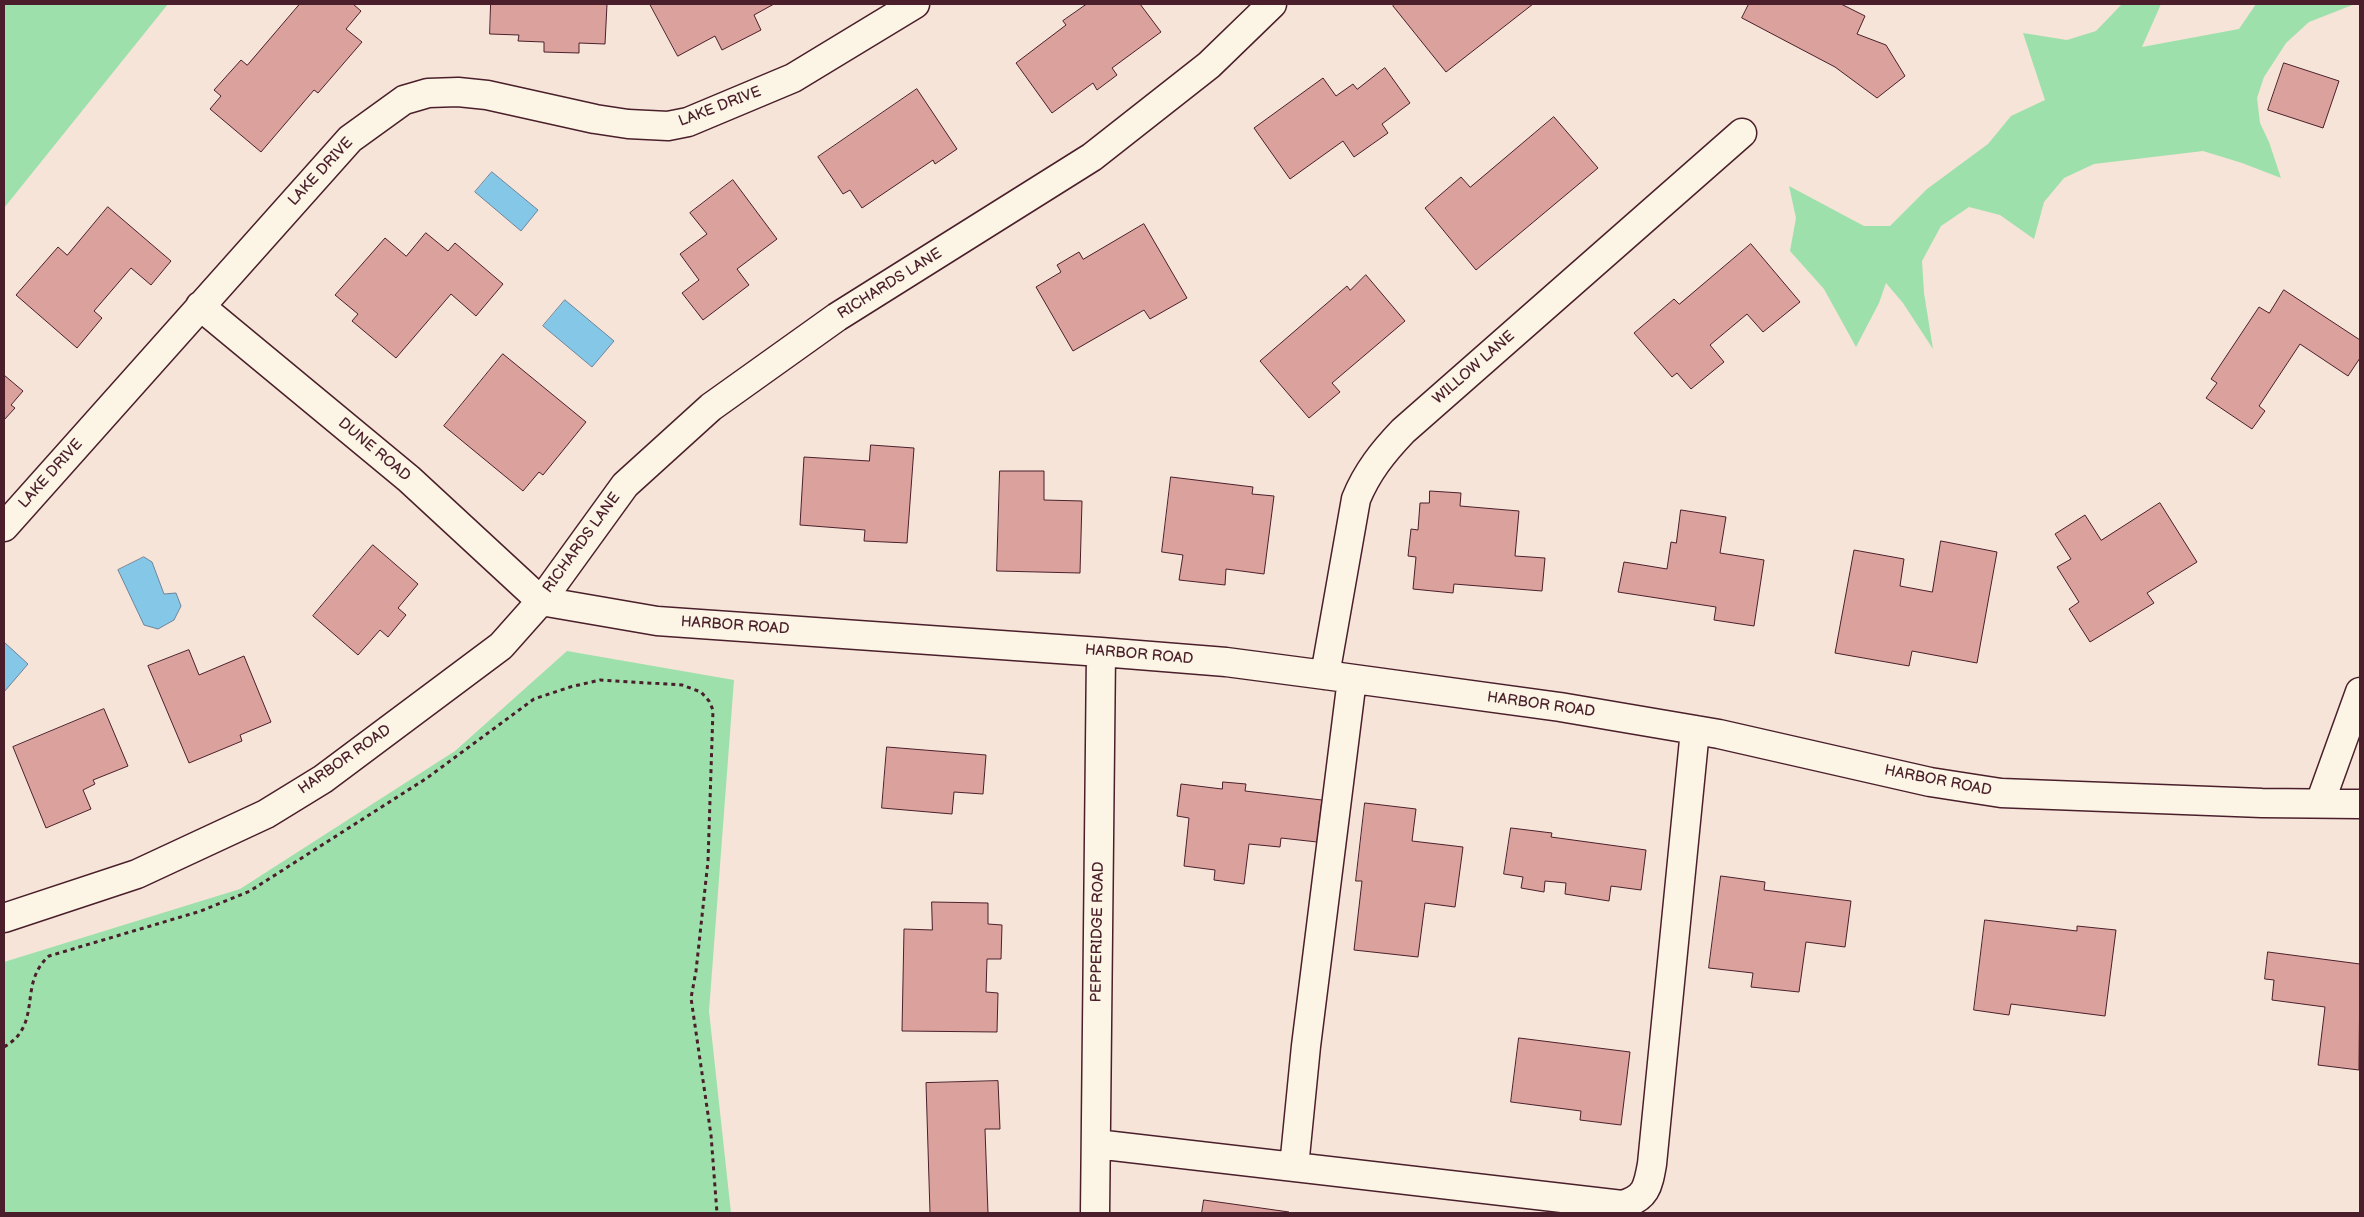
<!DOCTYPE html>
<html>
<head>
<meta charset="utf-8">
<style>
	body { margin:0 }
	#map { position:relative; width:2364px; height:1217px; overflow:hidden; background:#f5e4d7; font-family:"Balsamiq Sans",sans-serif }
	canvas { display:block }
	.frame { position:absolute; inset:0; border:5px solid #4a1f2b; pointer-events:none }
</style>
</head>
<body>
<div id="map">
<canvas width="2364" height="1217"></canvas>
<div class="frame"></div>
</div>
<script>
const c = document.querySelector('canvas').getContext('2d');
c.lineJoin = 'round';
function fillPath(path, color) { c.fillStyle = color; c.fill(path, 'evenodd'); }
function trace(path, color, width, dash) { c.strokeStyle = color; c.lineWidth = width; c.lineCap = dash ? 'butt' : 'round'; c.setLineDash(dash || []); c.stroke(path); }
function label(font, color, halo, rows, align = 'center') {
  c.font = font + ' "Balsamiq Sans",sans-serif'; c.lineWidth = 4.5; c.setLineDash([]); c.textBaseline = 'middle'; c.strokeStyle = halo; c.fillStyle = color; for (const [text, x, y, turn = 0] of rows) {
    c.save(); c.translate(x, y); c.rotate((+turn || 0) * Math.PI / 180); c.textAlign = isNaN(turn) ? turn : align; if (halo) c.strokeText(text, 0, 0); c.fillText(text, 0, 0); c.restore();
  }
}
fillPath(new Path2D(`
	M4 4H168L4 208Z
	M2122 4H2161L2142 47 2239 29 2256 4H2355L2309 22 2286 43 2264 77 2257 98 2260 123 2269 142 2281 178 2242 163 2203 151 2094 164 2064 178 2044 202 2034 239 2000 215 1969 207 1941 226 1922 261 1924 293 1933 349 1903 303 1886 283 1879 303 1856 347 1824 289 1790 251 1796 218 1789 186 1864 226H1890L1927 189 1988 144 2011 116 2045 100 2023 33 2067 40 2096 31Z
	M567 651 734 680 709 1011 731 1213H4V962L240 889 455 751Z`), '#9ee0ab');
const water = new Path2D(`
	M492 172 538 210 521 231 475 192Z
	M565 300 614 341 592 367 543 326Z
	M144 557 152 562 164 594 176 593 181 606 174 620 158 629 144 625 118 570Z
	M4 642 28 664 4 692Z`);
fillPath(water, '#85c7e6');
trace(water, '#6d849b', 1);
const building = new Path2D(`
	M300 4H353L361 11 346 29 362 42 318 93 314 90 261 152 210 109 221 96 214 90 241 60 247 65Z
	M491 4H607L605 44 579 43V53L544 52V42L518 41 519 35 490 34Z
	M650 4H774L754 15 761 30 722 50 715 36 678 56Z
	M1087 4H1140L1161 32 1112 68 1117 75 1097 90 1093 83 1052 113 1016 63 1066 25 1063 21Z
	M1395 4H1533L1446 72 1393 6Z
	M1749 4H1841L1865 16 1857 34 1886 45 1905 76 1877 98 1835 67 1742 18Z
	M2284 63 2339 81 2323 128 2268 110Z
	M1385 68 1410 103 1382 124 1388 133 1354 157 1343 141 1290 179 1254 128 1323 78 1336 96 1353 84 1357 89Z
	M917 89 957 149 935 164 933 160 862 208 850 190 843 194 818 157Z
	M1554 117 1598 168 1476 270 1425 208 1461 177 1470 187Z
	M733 180 777 239 737 269 749 285 703 320 682 293 699 280 680 254 707 234 690 213Z
	M108 207 171 261 151 285 131 268 94 311 102 318 77 348 16 295 58 247 67 255Z
	M1144 224 1187 298 1150 319 1144 310 1073 351 1036 287 1061 272 1057 265 1079 252 1083 259Z
	M426 233 448 251 455 243 503 284 476 316 451 294 396 358 352 321 358 314 335 295 385 238 406 256Z
	M1751 244 1800 302 1763 332 1747 314 1710 345 1724 362 1691 389 1677 373 1672 377 1634 333 1674 299 1679 304Z
	M1366 275 1405 321 1332 383 1340 392 1309 418 1260 361 1347 286 1350 290Z
	M2284 290 2360 340V358L2348 376 2300 344 2259 406 2265 411 2252 429 2206 398 2217 383 2211 379 2259 307 2269 313Z
	M503 354 586 422 543 475 539 472 523 491 444 426Z
	M4 375 23 391 11 405 15 408 4 420Z
	M871 445 914 448 907 543 864 541 865 530 800 525 804 457 869 461Z
	M1000 471H1044V500L1082 501 1080 573 997 571Z
	M1171 477 1253 487 1252 494 1274 496 1264 574 1226 569 1225 585 1179 580 1183 555 1162 552Z
	M1430 491 1461 493 1460 506 1519 511 1515 556 1545 558 1542 591 1454 584 1453 593 1413 589 1416 557 1408 556 1411 529 1418 530 1420 503H1429Z
	M2160 503 2197 562 2147 593 2154 603 2090 642 2069 609 2079 602 2057 567 2071 559 2055 534 2085 515 2101 540Z
	M1681 510 1726 517 1720 553 1764 560 1754 626 1714 620 1716 607 1618 592 1624 562 1667 569 1671 542 1676 543Z
	M1941 541 1997 552 1977 663 1912 651 1909 666 1835 653 1854 550 1904 559 1900 586 1932 592Z
	M373 545 418 584 398 608 406 615 388 637 380 630 358 655 313 616Z
	M189 650 199 675 244 656 271 722 240 735 242 741 189 763 148 666Z
	M104 709 128 766 93 780 95 784 83 790 91 809 46 828 13 747Z
	M887 747 986 755 983 794 954 792 952 814 882 808Z
	M1223 782 1246 784 1245 791 1322 800 1317 842 1281 838 1280 847 1249 844 1244 884 1214 880 1215 870 1184 866 1189 818 1177 816 1181 784 1222 789Z
	M1365 803 1416 809 1412 841 1463 847 1455 907 1425 903 1418 957 1354 950 1362 881H1356Z
	M1511 828 1552 833 1551 837 1646 850 1641 890 1611 886 1609 901 1565 894 1566 883 1545 881 1544 892 1521 888 1523 877 1504 874Z
	M1721 876 1765 882 1764 890 1851 901 1845 947 1806 942 1799 992 1751 987 1753 973 1709 968Z
	M932 902 988 903V924L1002 925 1001 959H987L986 992 998 993 997 1032 902 1031 904 929 932 930Z
	M1985 920 2077 931V926L2116 930 2105 1016 2011 1004 2009 1015 1974 1010Z
	M2268 952 2360 964 2359 1070 2318 1065 2325 1007 2272 1000 2274 980 2265 979Z
	M1519 1038 1630 1052 1621 1125 1580 1120 1581 1111 1511 1102Z
	M998 1081 1000 1129H985L988 1213H930L926 1083Z
	M1204 1200 1289 1212V1213H1202Z`);
fillPath(building, '#dba19d');
trace(building, '#4a1f2b', 1);
const minor = new Path2D(`
	M200 306 409 479 541 601 625 485 711 407 837 317 1092 157 1209 65 1272 4
	M4 527 350 139 404 100 428 93 458 92 487 95 595 119 628 124 668 126 688 122 793 78 915 4
	M1325 675 1356 499C1367 472 1383 452 1403 431L1742 133
	M2320 803 2360 692
	M4 918 137 874 266 814 323 779 501 646 541 601 657 621 1101 652 1226 662 1325 675 1560 707 1719 734 1930 782 2001 793 2262 803 2360 804
	M1096 1144 1622 1205C1646 1198 1648 1187 1652 1164L1695 730
	M1294 1167 1306 1046 1352 679
	M1095 1213 1101 652`);
trace(minor, '#4a1f2b', 31);
trace(new Path2D(`
	M4 1047C44 1024 17 984 49 956L201 911 250 891 427 778 534 699 570 687 600 680 682 685 701 692 709 701 713 710 708 861 696 971 691 998 711 1135 717 1213`), '#4a1f2b', 3, [4, 4]);
trace(minor, '#fcf5e5', 28);
label('15px', '#4a1f2b', '#fcf5e5', [
	["LAKE DRIVE",720,107,-21],
	["LAKE DRIVE",321,172,-47],
	["RICHARDS LANE",890,284,-32],
	["WILLOW LANE",1474,368,-41],
	["DUNE ROAD",374,450,40],
	["LAKE DRIVE",51,474,-48],
	["RICHARDS LANE",582,543,-54],
	["HARBOR ROAD",735,626,4],
	["HARBOR ROAD",1139,655,5],
	["HARBOR ROAD",1541,705,8],
	["HARBOR ROAD",345,760,-35],
	["HARBOR ROAD",1938,781,11],
	["PEPPERIDGE ROAD",1098,932,-89]
]);
</script>
</body>
</html>
